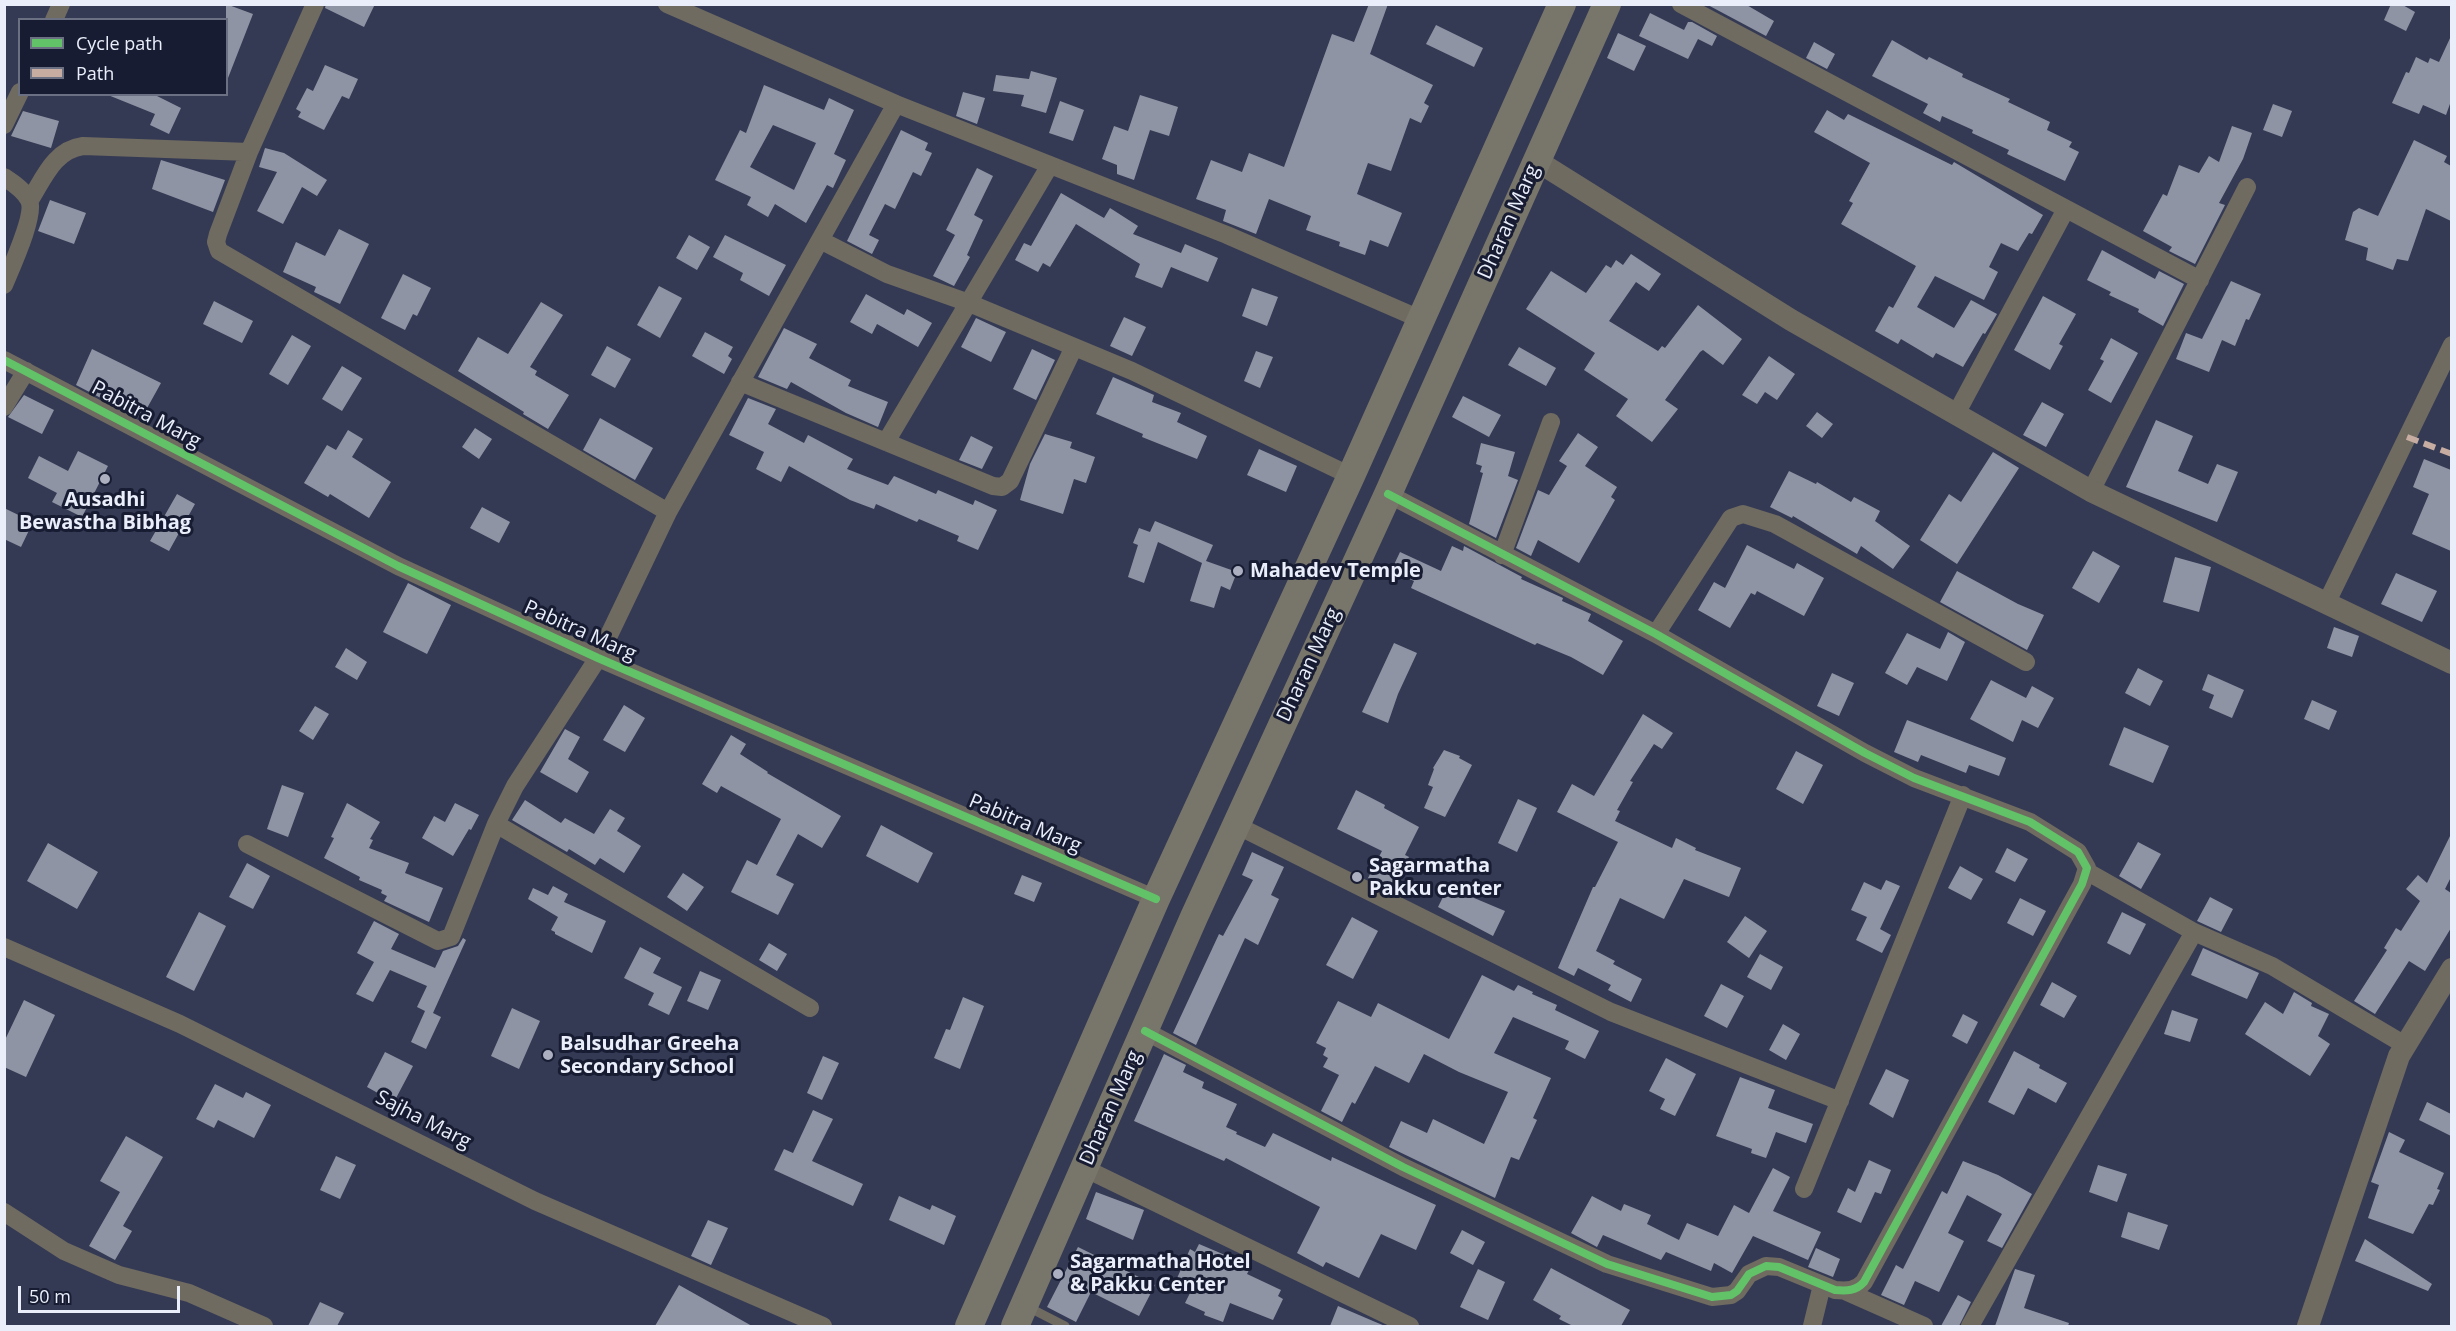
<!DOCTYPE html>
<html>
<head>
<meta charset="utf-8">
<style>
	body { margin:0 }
	#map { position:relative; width:2456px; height:1331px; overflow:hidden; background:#353a54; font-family:"Open Sans",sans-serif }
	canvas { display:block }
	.frame { position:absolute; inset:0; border:6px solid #eaeefa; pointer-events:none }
	.legend { position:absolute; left:18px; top:18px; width:210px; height:78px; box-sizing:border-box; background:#171c32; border:2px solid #6b7082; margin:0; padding:8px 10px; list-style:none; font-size:18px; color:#eaeefa }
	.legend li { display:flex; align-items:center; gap:12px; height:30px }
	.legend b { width:30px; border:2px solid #6b7082 }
	.scale { position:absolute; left:18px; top:1286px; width:162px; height:27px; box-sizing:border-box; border:3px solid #eaeefa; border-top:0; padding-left:8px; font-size:18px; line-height:21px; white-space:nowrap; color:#eaeefa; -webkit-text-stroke:4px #171c32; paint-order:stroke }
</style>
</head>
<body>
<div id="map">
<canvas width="2456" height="1331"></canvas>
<div class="frame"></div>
<ul class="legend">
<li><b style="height:8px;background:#61c268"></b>Cycle path</li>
<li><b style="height:8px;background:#c7aca2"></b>Path</li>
</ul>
<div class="scale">50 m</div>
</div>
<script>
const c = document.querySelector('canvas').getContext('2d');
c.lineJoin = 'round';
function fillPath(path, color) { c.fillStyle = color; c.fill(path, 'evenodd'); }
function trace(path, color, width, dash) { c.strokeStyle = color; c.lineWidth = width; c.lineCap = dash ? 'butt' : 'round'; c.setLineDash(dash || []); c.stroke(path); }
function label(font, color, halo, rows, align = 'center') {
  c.font = font + ' "Open Sans",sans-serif'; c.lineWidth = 6; c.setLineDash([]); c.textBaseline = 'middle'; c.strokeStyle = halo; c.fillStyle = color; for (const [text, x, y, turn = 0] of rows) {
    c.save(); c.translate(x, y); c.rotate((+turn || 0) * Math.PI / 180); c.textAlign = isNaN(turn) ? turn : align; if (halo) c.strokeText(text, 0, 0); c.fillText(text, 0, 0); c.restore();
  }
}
fillPath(new Path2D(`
	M226 4 253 14 228 78H226Z
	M326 4H375L364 27 325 8Z
	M1369 4H1388L1370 54 1433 85 1424 103 1429 106 1421 123 1410 118 1391 171 1368 163 1357 194 1402 213 1388 247 1370 240 1365 255 1339 246 1340 242 1306 230 1311 216 1269 199 1256 234 1223 221 1226 210 1196 199 1211 160 1242 172 1249 153 1284 167 1332 34 1354 42Z
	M1706 4H1745L1774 21 1766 36Z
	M2391 4H2401L2415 12 2406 31 2384 20Z
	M1650 13 1684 30 1688 22H1692L1717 36 1712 46 1698 39 1688 59 1639 36Z
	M1436 25 1483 48 1474 67 1426 44Z
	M1618 33 1646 46 1634 71 1607 58Z
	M2451 36V101L2446 115 2423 105 2419 114 2392 103 2406 72 2409 73 2416 57 2428 63 2430 58 2439 62Z
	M1892 40 1927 60 1929 57 1963 74 1962 77 2010 99 2008 102 2050 122 2047 130 2072 142 2069 147 2079 152 2065 181 2007 154 2009 150 1972 133 1973 130 1942 116 1940 122 1923 113 1928 104 1872 76Z
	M1814 42 1835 54 1827 69 1806 58Z
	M325 65 358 79 349 99 342 96 324 130 298 117 301 112 296 109 307 88 313 91Z
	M1031 71 1057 78 1046 113 1021 106 1024 95 993 91 996 75 1029 79Z
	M764 85 824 110 829 98 854 110 834 154 846 160 833 188 827 185 806 223 775 204 768 217 747 205 751 197 715 180 740 130 746 133ZM773 125 816 143 794 190 750 167Z
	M963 92 985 98 977 124 956 116Z
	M153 94 181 108 169 134 150 125 155 114 108 95Z
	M1140 95 1178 107 1169 136 1150 130 1134 180 1117 174V165L1102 159 1114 126 1128 131Z
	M1060 101 1084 110 1073 141 1049 133Z
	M2273 104 2292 111 2282 137 2263 130Z
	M1827 110 1844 120 1848 114 1952 165 1954 162 2043 215 2032 234 2029 233 2018 251 2001 243 1989 267 1998 272 1984 300 1935 276 1917 307 1954 328 1971 300 1997 314 1985 334 1983 333 1963 367 1936 353 1933 358 1901 339 1898 344 1875 331 1889 306 1893 308 1916 266 1841 224 1853 203 1849 201 1870 163 1814 132Z
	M23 111 59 121 51 148 11 136Z
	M2232 126 2252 133 2243 159 2219 203 2225 205 2195 264 2169 251 2172 247 2143 231 2163 194 2167 196 2179 165 2199 173 2209 156 2219 162Z
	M901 130 928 143 925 150 932 153 921 176 913 172 895 209 885 204 869 235 879 240 872 254 847 241Z
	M2414 140 2447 156 2444 162 2451 166V221L2426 209 2408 261 2397 259 2393 270 2366 260 2368 248 2345 240 2353 212 2359 208 2378 216Z
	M265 148 284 153 327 180 317 196 302 187 283 224 257 211 277 172 259 167Z
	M161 160 225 180 213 212 152 189Z
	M977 168 993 176 974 215 983 220 967 255 970 257 954 286 933 276 955 235 946 230Z
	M1061 193 1104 218 1110 208 1138 226 1133 234 1181 253 1185 244 1218 258 1208 282 1171 267 1162 288 1135 277 1140 264 1076 224 1050 267 1043 263 1038 272 1015 260 1024 243 1031 246Z
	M50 200 86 213 74 244 38 231Z
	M339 229 369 244 340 304 314 292 316 287 283 272 296 242 325 256Z
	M689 235 710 247 697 270 676 258Z
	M725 235 786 265 769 296 740 280 743 273 713 257Z
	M2102 250 2155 279 2159 271 2184 284 2163 326 2138 312 2139 309 2109 295 2111 292 2087 280Z
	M1631 254 1661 274 1649 291 1636 282 1609 321 1658 351 1662 346 1665 348 1698 305 1742 339 1723 365 1703 350 1700 352 1665 400 1678 409 1652 442 1616 416 1628 399 1584 370 1595 353 1526 309 1551 271 1586 293 1606 265 1611 268 1616 260 1623 265Z
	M403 274 431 288 417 316 413 314 405 330 381 318Z
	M2231 281 2261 294 2249 320 2246 319 2235 346 2222 340 2209 372 2176 359 2186 333 2202 339Z
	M659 286 682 298 660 338 637 325Z
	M1252 288 1278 297 1267 326 1242 316Z
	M866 294 904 315 907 309 932 323 918 347 877 324 872 334 850 322Z
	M2043 296 2076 314 2059 344 2063 346 2050 370 2014 350Z
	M214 301 253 321 242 343 203 324Z
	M541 302 563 315 530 367 537 371 535 375 569 395 548 429 523 414 524 412 458 371 478 337 508 354Z
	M1124 317 1146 327 1132 356 1110 346Z
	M976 318 1006 332 991 362 961 347Z
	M784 328 817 344 809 358 851 380 848 386 888 402 878 427 846 413 791 382 787 389 758 377Z
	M705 332 733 347 728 356 732 359 724 374 692 356Z
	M292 335 311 346 288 385 269 374Z
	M2111 338 2138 353 2111 403 2088 390 2104 361 2100 359Z
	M607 346 631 359 615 388 591 375Z
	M1519 347 1556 368 1546 386 1508 365Z
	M92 349 161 383 141 419 76 385Z
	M1032 349 1055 360 1036 400 1013 389Z
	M1256 351 1273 357 1260 388 1244 381Z
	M1769 356 1795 374 1777 400 1765 392 1757 404 1742 395Z
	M342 366 362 378 342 411 322 399Z
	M1113 377 1154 395 1152 402 1181 413 1177 422 1207 436 1197 459 1142 437 1143 434 1096 414Z
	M24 395 54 410 42 434 8 417Z
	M1463 396 1501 415 1489 437 1452 417Z
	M748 398 776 409 768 424 804 443 808 435 853 459 847 469 888 485 894 476 936 494 938 490 973 505 975 500 997 510 978 550 957 541 959 536 919 519 917 522 876 504 874 509 850 500 789 466 781 482 756 469 764 452 729 435Z
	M2042 402 2064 414 2046 447 2023 435Z
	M1817 412 1833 424 1822 438 1806 426Z
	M600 418 653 448 635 480 583 450Z
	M2156 420 2193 436 2178 471 2208 484 2217 464 2238 472 2217 522 2126 487Z
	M475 428 492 439 479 459 462 447Z
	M348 430 363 439 352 457 391 482 369 518 330 494 328 497 304 483 327 445 336 450Z
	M1578 433 1598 447 1585 466 1617 487 1611 497 1615 500 1579 563 1538 540 1531 556 1516 548 1538 490 1549 495 1567 466 1559 461Z
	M1045 434 1072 442 1070 448 1095 457 1086 483 1074 479 1063 514 1020 500 1030 464Z
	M971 436 993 447 982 469 959 460Z
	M1481 443 1515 452 1508 476 1518 480 1496 538 1469 524 1483 473 1480 472 1482 466 1476 464Z
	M1259 449 1297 466 1286 492 1247 475Z
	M78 451 108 466 82 517 52 502 57 493 28 478 39 456 68 471Z
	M1993 452 2019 468 1957 564 1920 540 1949 494 1961 502Z
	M2424 459 2451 470V551L2412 534 2429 494 2413 487Z
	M1789 471 1816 484 1817 482 1851 502 1854 497 1880 511 1875 521 1910 546 1893 569 1861 546 1857 554 1793 516 1792 518 1770 507Z
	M177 494 195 504 169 551 150 541Z
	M482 507 510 522 499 543 470 528Z
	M4 508 33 522 21 547 4 539Z
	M1155 521 1213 545 1206 561 1237 572 1230 590 1221 586 1214 608 1190 601 1202 563 1158 542 1144 583 1128 577 1138 545 1133 543 1139 528 1150 532Z
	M1747 545 1794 569 1797 563 1824 578 1804 616 1757 591 1755 595 1751 593 1730 628 1698 610 1714 582 1725 588Z
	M1452 546 1463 551 1464 546 1522 577 1521 579 1563 598 1562 601 1591 614 1588 621 1623 641 1603 675 1571 657 1537 643 1535 645 1411 588 1414 581 1391 571 1400 552 1441 571Z
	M2093 551 2120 566 2099 603 2072 588Z
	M2175 557 2211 567 2199 612 2163 602Z
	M1957 571 2018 604 2044 615 2027 650 1940 602Z
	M2396 573 2437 591 2422 622 2381 604Z
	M408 583 451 605 427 654 383 632Z
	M2334 627 2359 636 2352 657 2327 648Z
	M1948 632 1965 642 1947 681 1917 667 1907 685 1885 673 1907 633 1940 649Z
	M1394 643 1417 653 1398 694 1388 723 1362 712Z
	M346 648 367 662 357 680 335 667Z
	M2138 668 2163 681 2150 706 2125 693Z
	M1832 673 1854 683 1839 716 1817 706Z
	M2208 674 2244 690 2232 718 2209 708 2214 695 2202 690Z
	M1991 680 2026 698 2032 686 2054 698 2038 728 2022 720 2013 742 1970 719Z
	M2312 700 2337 711 2329 730 2304 719Z
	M624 705 645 718 625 752 603 740Z
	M315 706 329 714 313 740 299 731Z
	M1643 714 1673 733 1662 749 1654 744 1630 781 1633 782 1617 810 1620 811 1615 821 1672 848 1676 838 1696 848 1695 850 1741 868 1729 897 1684 879 1664 919 1620 898 1596 951 1615 961 1613 964 1642 979 1631 1002 1608 990 1611 985 1578 968 1574 976 1558 968 1593 887H1595L1618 842 1557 812 1572 784 1594 796Z
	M1907 720 2006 758 1999 776 1969 765 1966 773 1921 755 1918 762 1894 752Z
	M2124 727 2169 746 2153 783 2109 765Z
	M565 729 580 737 568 759 589 772 577 793 540 772Z
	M731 735 746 744 740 754 768 772 767 773 841 816 822 848 798 834 776 875 794 884 778 915 731 892 747 860 757 865 781 819 721 786 717 793 702 784Z
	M1444 750 1460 756 1459 758 1472 765 1445 817 1424 808 1433 787 1428 785 1434 769 1433 768Z
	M1796 751 1823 765 1803 804 1776 789Z
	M282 785 304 793 288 837 267 829Z
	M1356 790 1385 805 1384 808 1419 827 1405 855 1409 857 1398 880 1395 878 1389 889 1368 878 1382 851 1337 829Z
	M1518 799 1537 808 1517 852 1498 843Z
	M525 800 561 823 565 818 594 834 610 809 625 818 617 831 641 846 624 873 600 858 595 865 569 849 567 852 512 820Z
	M347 803 380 822 370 839 373 840 369 848 409 863 405 873 443 888 429 922 384 901 387 896 381 893 382 890 359 880 360 877 324 858 334 838 331 837Z
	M455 803 479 815 471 830 469 829 453 856 422 838 434 816 445 822Z
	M881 825 933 853 918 883 866 856Z
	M2451 834V877L2445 889 2451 893V928L2425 971 2409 961 2375 1014 2354 1001 2387 950 2384 948 2396 928 2401 931 2420 901 2406 889 2418 875 2427 883Z
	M2138 842 2161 854 2141 889 2119 876Z
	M48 843 98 872 77 909 27 881Z
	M2007 848 2028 859 2015 882 1995 872Z
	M1252 852 1284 867 1271 895 1279 899 1258 945 1245 938 1196 1045 1173 1033 1219 934 1223 936 1253 880 1242 875Z
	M247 863 270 876 253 909 229 897Z
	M1960 866 1983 879 1971 900 1948 888Z
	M683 873 704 887 687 911 667 897Z
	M1022 875 1042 883 1034 902 1014 894Z
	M1886 880 1900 886 1880 929 1891 935 1882 953 1856 940 1867 917 1851 910 1864 882 1881 890Z
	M553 886 568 894 564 902 606 921 592 953 555 934V932L551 930 558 917 528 899 533 888 548 895Z
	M1448 887 1505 911 1493 936 1438 907Z
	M2210 897 2233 909 2221 932 2197 921Z
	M2020 898 2046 911 2033 936 2007 923Z
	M199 912 226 926 194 991 166 977Z
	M2122 912 2146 924 2130 955 2107 943Z
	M1745 916 1767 931 1749 958 1727 942Z
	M1352 917 1378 931 1353 979 1326 965Z
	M374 921 399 934 391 949 435 968 443 951 458 946 463 938 466 940 433 1013 441 1017 426 1049 411 1042 425 1011 417 1007 427 986 390 970 373 1002 356 994 374 962 357 953Z
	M769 943 787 954 777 971 759 960Z
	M640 947 661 958 653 973 682 987 669 1015 648 1005 654 993 624 978Z
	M2203 948 2259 973 2247 999 2191 975Z
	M1760 954 1783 967 1771 990 1747 977Z
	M700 971 721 980 708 1010 687 1001Z
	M1482 975 1514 991 1518 985 1533 992 1532 994 1557 1005 1555 1010 1599 1031 1585 1059 1565 1049 1569 1041 1513 1017 1494 1053 1551 1078 1533 1118 1537 1120 1519 1160 1511 1157 1495 1198 1389 1147 1401 1121 1427 1133 1433 1119 1484 1144 1508 1092 1459 1072 1424 1054 1409 1083 1375 1066 1355 1104 1352 1102 1342 1122 1321 1111 1339 1075 1323 1067 1328 1058 1323 1055 1326 1048 1316 1043 1338 1001 1371 1017 1378 1003 1449 1039Z
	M2052 982 2077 996 2064 1018 2040 1005Z
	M1721 984 1744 996 1727 1028 1704 1016Z
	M2294 992 2312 1003 2311 1006 2329 1014 2318 1036 2330 1044 2310 1076 2245 1034 2265 1002 2283 1014Z
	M963 997 984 1006 960 1069 934 1058 946 1029 950 1030Z
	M24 1000 55 1015 26 1077 4 1067V1042Z
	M512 1008 540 1021 519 1069 491 1056Z
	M2172 1010 2198 1019 2190 1042 2164 1034Z
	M1963 1014 1978 1022 1967 1044 1952 1036Z
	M1783 1024 1800 1034 1786 1060 1769 1050Z
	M2014 1051 2040 1065 2039 1068 2067 1083 2056 1103 2028 1088 2014 1115 1988 1102Z
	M385 1052 413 1066 394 1102 367 1087Z
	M1164 1054 1186 1065 1183 1072 1204 1082 1202 1088 1237 1104 1226 1127 1237 1132 1236 1134 1265 1147 1273 1133 1331 1161 1332 1157 1436 1205 1416 1250 1381 1234 1359 1278 1326 1262 1323 1267 1297 1253 1320 1207 1226 1158 1224 1161 1134 1121Z
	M823 1056 839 1063 822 1100 807 1093Z
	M1666 1058 1696 1074 1675 1116 1660 1109 1665 1099 1649 1091Z
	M1886 1069 1909 1080 1893 1118 1869 1104Z
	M1740 1077 1775 1090 1768 1108 1813 1124 1806 1143 1776 1132 1766 1158 1751 1153 1752 1149 1716 1136Z
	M215 1084 243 1098 246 1092 271 1105 254 1138 218 1120 214 1128 196 1119Z
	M2427 1102 2451 1114V1136L2419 1120Z
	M813 1110 833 1119 812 1161 863 1184 853 1206 774 1170 784 1149 793 1153Z
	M2389 1132 2405 1140 2399 1152 2444 1173 2437 1189 2440 1190 2433 1205 2429 1204 2413 1234 2368 1218 2379 1185 2371 1182Z
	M126 1136 163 1157 123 1226 132 1231 115 1260 89 1246 120 1192 100 1181Z
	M336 1156 356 1165 340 1199 320 1190Z
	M1869 1160 1891 1170 1881 1194 1875 1192 1861 1223 1837 1212 1848 1188 1855 1192Z
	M1963 1161 1998 1175 2032 1194 2002 1248 1987 1241 2002 1214 1967 1195 1948 1233 1964 1241 1939 1292 1915 1281 1904 1305 1881 1295 1896 1265 1903 1269 1942 1191 1947 1194Z
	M2098 1165 2127 1174 2117 1202 2089 1192Z
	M1773 1168 1790 1177 1773 1211 1821 1232 1808 1260 1753 1236 1732 1273 1714 1263 1711 1271 1666 1252 1661 1260 1603 1235 1597 1247 1571 1233 1592 1196 1621 1211 1624 1204 1651 1215 1647 1224 1679 1240 1687 1223 1718 1236 1734 1205 1749 1213Z
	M1096 1192 1144 1210 1133 1240 1086 1219Z
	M899 1196 930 1210 932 1205 956 1216 944 1245 889 1220Z
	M2128 1212 2168 1225 2159 1250 2121 1237Z
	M708 1220 728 1228 711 1265 691 1256Z
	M1462 1230 1485 1242 1473 1265 1450 1253Z
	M2365 1239 2432 1284 2428 1291 2355 1261Z
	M1199 1244 1251 1266 1247 1274 1281 1290 1278 1296 1283 1299 1273 1320 1230 1303 1223 1322 1204 1315 1205 1312 1185 1303 1190 1293 1174 1285 1190 1249 1195 1252Z
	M1078 1247 1155 1285 1139 1316 1091 1292 1076 1322 1047 1307Z
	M1816 1248 1840 1259 1833 1277 1808 1267Z
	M1551 1268 1630 1310 1621 1326H1573L1559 1319 1561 1316 1533 1300Z
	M1478 1269 1505 1282 1488 1320 1460 1307Z
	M2015 1269 2035 1275 2024 1308 2069 1323 2068 1326H1995Z
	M679 1285 752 1326H655Z
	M1958 1295 1971 1302 1959 1326H1941Z
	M320 1302 344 1313 337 1326H308Z
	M1338 1306 1373 1321 1385 1326H1330Z`), '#8f94a4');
trace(new Path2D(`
	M1026 1306 1065 1326`), '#6f6b61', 9);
trace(new Path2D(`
	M315 4 249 152 218 234 216 242 219 251 668 512
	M667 4 896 104 1227 235 1420 319
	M1681 4 2200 280
	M54 20 61 4
	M4 125 20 92
	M4 177C13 183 24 190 29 200 36 214 11 268 4 285
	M30 200C44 178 54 150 83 146L249 152
	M820 240 887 274 969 303 1132 371 1351 476
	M4 360 398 566 598 658 1156 899
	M740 382 993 486 1002 487 1010 481 1074 347
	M4 407 26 371
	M1956 414 2066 209
	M886 442 1050 165
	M2091 491 2247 187
	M1502 555 1551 422
	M2326 604 2452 345
	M1656 634 1731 518 1743 514 1775 524 2026 662
	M496 824 810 1008
	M1236 825 1611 1012 1840 1101
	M247 844 438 941 451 937 496 824 515 786 598 658 668 512 896 104
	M2086 871 2194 932 2272 966 2405 1045
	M4 947 180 1024 535 1201 823 1326
	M1145 1031 1403 1167 1607 1264 1712 1297 1731 1295 1737 1291 1749 1274 1766 1266 1779 1267 1835 1290C1847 1291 1856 1291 1864 1282L2082 884 2087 868 2078 852 2030 822 1914 778 1865 753 1656 634 1388 494
	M1084 1168 1410 1326
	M1804 1189 1963 795
	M4 1212 64 1251 119 1275 189 1293 264 1326
	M1845 1291 1924 1326
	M1812 1326 1822 1285
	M1970 1326 2194 932`), '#6f6b61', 18);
trace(new Path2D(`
	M1537 161 1791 320 2091 491 2452 663
	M2308 1326 2399 1056 2452 969`), '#6f6b61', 22);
trace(new Path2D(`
	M969 1326 1156 899 1351 476 1562 4
	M1015 1326 1194 917 1388 494 1607 4`), '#78756a', 28);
trace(new Path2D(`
	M2407 437 2452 454`), '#c7aca2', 6, [12, 6]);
trace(new Path2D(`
	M4 360 398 566 598 658 1156 899
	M1145 1031 1403 1167 1607 1264 1712 1297 1731 1295 1737 1291 1749 1274 1766 1266 1779 1267 1835 1290C1847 1291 1856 1291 1864 1282L2082 884 2087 868 2078 852 2030 822 1914 778 1865 753 1656 634 1388 494`), '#61c268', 8);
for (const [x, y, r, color] of [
	[105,479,6,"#abafc0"],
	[1238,571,6,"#abafc0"],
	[1357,877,6,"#abafc0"],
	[548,1055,6,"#abafc0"],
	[1058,1274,6,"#abafc0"]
]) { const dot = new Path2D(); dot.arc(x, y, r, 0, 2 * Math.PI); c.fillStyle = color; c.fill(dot); trace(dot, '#171c32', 2); }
label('20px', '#eaeefa', '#171c32', [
	["Dharan Marg",1509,222,-66],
	["Pabitra Marg",146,415,28],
	["Pabitra Marg",580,631,24],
	["Dharan Marg",1309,665,-65],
	["Pabitra Marg",1025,824,23],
	["Dharan Marg",1111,1108,-66],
	["Sajha Marg",423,1120,27]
]);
label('bold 20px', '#eaeefa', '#171c32', [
	["Ausadhi",105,500,"center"],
	["Bewastha Bibhag",105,523,"center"],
	["Mahadev Temple",1250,571],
	["Sagarmatha",1369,866],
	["Pakku center",1369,889],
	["Balsudhar Greeha",560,1044],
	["Secondary School",560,1067],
	["Sagarmatha Hotel",1070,1262],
	["& Pakku Center",1070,1285]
], 'left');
</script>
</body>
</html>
